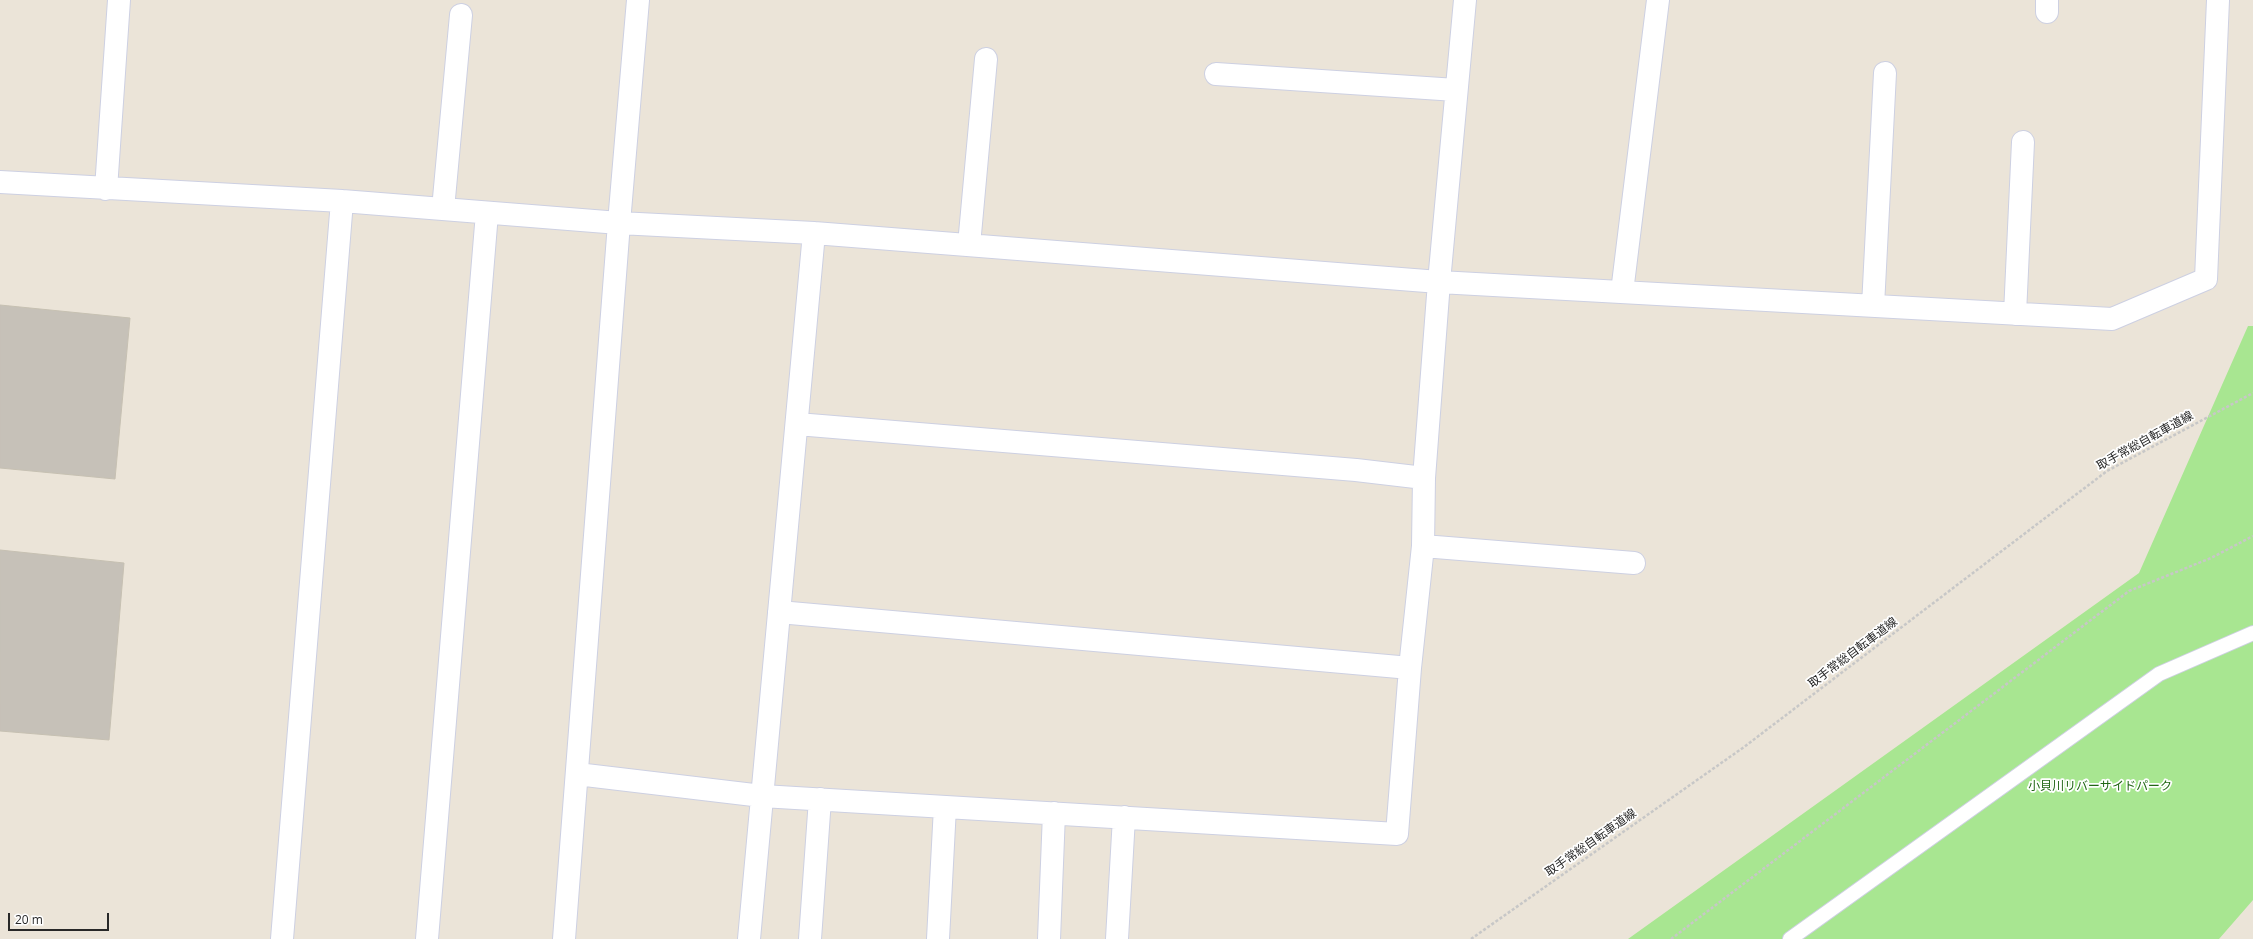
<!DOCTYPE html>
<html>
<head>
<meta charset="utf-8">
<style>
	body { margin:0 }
	#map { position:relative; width:2253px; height:939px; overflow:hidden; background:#ebe4d8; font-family:"Open Sans",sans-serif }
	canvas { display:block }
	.scale { position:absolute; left:8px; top:913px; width:101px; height:18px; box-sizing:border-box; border:2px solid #282828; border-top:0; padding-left:5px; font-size:12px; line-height:14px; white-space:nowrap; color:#282828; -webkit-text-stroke:3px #fff; paint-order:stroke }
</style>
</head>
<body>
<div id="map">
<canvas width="2253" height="939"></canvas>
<div class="scale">20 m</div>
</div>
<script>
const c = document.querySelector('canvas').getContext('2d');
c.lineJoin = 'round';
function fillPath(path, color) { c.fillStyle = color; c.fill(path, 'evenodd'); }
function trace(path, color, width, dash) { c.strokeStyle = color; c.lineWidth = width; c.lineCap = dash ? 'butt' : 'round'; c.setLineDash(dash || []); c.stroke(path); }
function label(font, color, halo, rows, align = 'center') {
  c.font = font + ' "Open Sans","Noto Sans JP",sans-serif'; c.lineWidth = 3.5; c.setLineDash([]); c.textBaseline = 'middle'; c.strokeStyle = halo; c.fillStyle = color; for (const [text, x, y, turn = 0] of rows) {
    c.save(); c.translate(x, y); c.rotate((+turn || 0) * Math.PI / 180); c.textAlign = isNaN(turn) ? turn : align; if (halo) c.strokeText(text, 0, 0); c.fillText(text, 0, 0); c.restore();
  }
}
fillPath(new Path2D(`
	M2248 326H2253V900L2219 939H1628L2139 573Z`), '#a8e691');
const building = new Path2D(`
	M0 305 130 318 115 479 0 468Z
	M0 550 124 563 109 740 0 731Z`);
fillPath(building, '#c6c1b8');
trace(building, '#c6c0b2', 1);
const service = new Path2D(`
	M1790 939 2159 674 2253 633`);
const minor = new Path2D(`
	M2047 12V0
	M1216 74 1456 90
	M0 182 342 201 619 223 814 233 1439 282 2112 319 2206 279 2218 0
	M106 189 119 0
	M443 209 461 15
	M969 245 986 59
	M1622 292 1658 0
	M1873 306 1885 73
	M2015 314 2023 142
	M797 424 1356 470 1424 478
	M1423 546 1634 563
	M779 612 1410 668
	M577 774 762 796 1397 834 1410 668 1423 546 1424 478 1439 282 1465 0
	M282 939 342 201
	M427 939 487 213
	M564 939 619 223 638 0
	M749 939 814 233
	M810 939 820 799
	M938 939 945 807
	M1049 939 1054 813
	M1117 939 1124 817`);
trace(service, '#cdd0e2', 16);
trace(minor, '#cdd0e2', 24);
trace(new Path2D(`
	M1471 939 1744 747 2107 471 2253 393
	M1671 939 2129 591 2211 558 2253 536`), '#c7c7c7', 2.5, [3, 2]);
trace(service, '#fff', 14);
trace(minor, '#fff', 22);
label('12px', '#282828', '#fff', [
	["取手常総自転車道線",2145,441,-29],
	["取手常総自転車道線",1853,653,-37],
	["取手常総自転車道線",1591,843,-35]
]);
label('12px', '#216715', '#fff', [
	["小貝川リバーサイドパーク",2100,787]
]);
</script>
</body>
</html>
